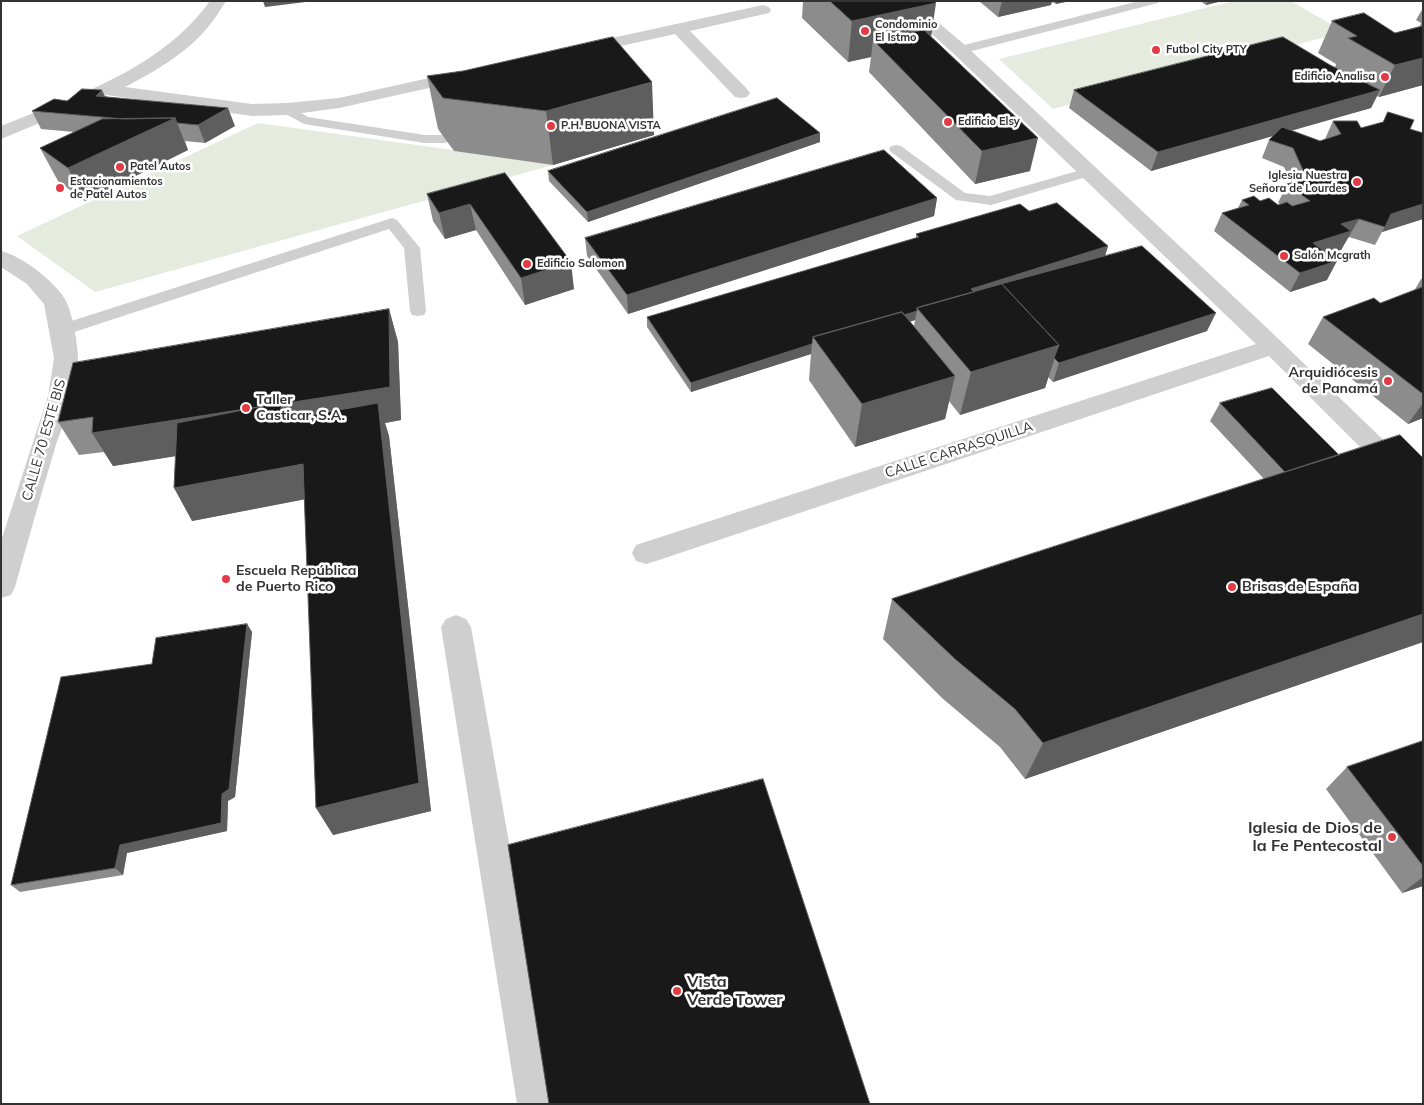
<!DOCTYPE html>
<html>
<head>
<meta charset="utf-8">
<style>
	body { margin:0 }
	#map { position:relative; width:1424px; height:1105px; overflow:hidden; background:#fff; font-family:Mulish,sans-serif }
	canvas { display:block }
	.frame { position:absolute; inset:0; border:2px solid #323232; pointer-events:none }
</style>
</head>
<body>
<div id="map">
<canvas width="1424" height="1105"></canvas>
<div class="frame"></div>
</div>
<script>
const c = document.querySelector('canvas').getContext('2d');
c.lineJoin = 'round';
function fillPath(path, color) { c.fillStyle = color; c.fill(path, 'evenodd'); }
function trace(path, color, width, dash) { c.strokeStyle = color; c.lineWidth = width; c.lineCap = dash ? 'butt' : 'round'; c.setLineDash(dash || []); c.stroke(path); }
function label(font, color, halo, rows, align = 'center') {
  c.font = font + ' Mulish,sans-serif'; c.lineWidth = 5; c.setLineDash([]); c.textBaseline = 'middle'; c.strokeStyle = halo; c.fillStyle = color; for (const [text, x, y, turn = 0] of rows) {
    c.save(); c.translate(x, y); c.rotate((+turn || 0) * Math.PI / 180); c.textAlign = isNaN(turn) ? turn : align; if (halo) c.strokeText(text, 0, 0); c.fillText(text, 0, 0); c.restore();
  }
}
fillPath(new Path2D(`
	M1234 1H1291L1344 32 1053 109 999 59Z
	M258 123 453 150 454 151 553 165 95 292 17 236Z`), '#e5ebde');
fillPath(new Path2D(`
	M1139 1H1160L1158 3 960 54 954 50 956 47Z
	M287 105 308 117 425 135H445L452 139 445 143H425L304 124 282 112 280 109 282 106Z
	M896 145 901 146 965 193 990 196 1088 168 1093 169 1095 172 1093 175 991 205 956 200 891 152 889 149 891 146Z
	M392 218 397 220 420 248 426 311 424 315 418 316 412 315 410 311 404 248 389 229 68 334 62 335 56 334 54 330 56 326Z`), '#cfcfcf');
fillPath(new Path2D(`
	M210 1H226C220 10 215 19 208 27 187 53 154 72 125 87L252 104 287 103 339 98 465 70 471 71 474 75 471 79 465 80 339 108 287 115 252 116 107 95 1 139V126C76 96 161 69 210 1Z
	M895 1H913L966 46 1266 327 1423 478V504L1414 501 1269 356 656 561 646 564 636 561 632 553 636 545 1256 344 954 54Z
	M763 5 769 7 771 10 769 13 690 31 747 89 750 93 747 97 741 98 735 97 675 34 580 55 574 54 571 50 574 46 580 45Z
	M1 251C22 256 56 282 66 301 73 316 77 340 78 357 79 386 64 421 55 448 41 494 28 541 15 587L11 595 1 598V541L48 396 54 358 44 304 27 284 1 267Z
	M456 615 466 619 471 627 555 1104H517L441 627 446 619Z`), '#cfcfcf');
fillPath(new Path2D(`
	M803 1H934L931 37 1030 171 975 184 869 72 871 57 848 62 802 18Z
	M979 1H1070L1056 4 1052 2 1051 5 998 17Z
	M1200 1H1222L1206 5Z
	M1423 8V85L1379 97 1377 96 1371 108 1291 130 1320 141 1325 139 1333 121 1361 128 1410 129 1423 219 1382 232 1375 245 1349 237 1348 238 1341 250 1328 254 1327 280 1290 292 1214 231 1222 213 1238 208 1242 200 1260 201 1278 205 1280 204 1278 203 1287 184 1292 183 1284 167 1262 158 1269 140 1274 135 1151 171 1069 108 1074 90 1335 68 1336 64 1318 53 1332 21 1395 33 1420 26 1421 23 1416 20Z
	M427 76 654 135 553 165 454 151 438 129Z
	M102 90 104 96 235 126 205 143 185 141 188 150 85 201 58 181 40 148 74 132 41 129 32 111Z
	M820 142 588 222 549 181 548 171Z
	M505 173 574 289 525 305 476 230 445 239 433 221 427 194Z
	M937 198 934 216 628 314 587 256 585 238Z
	M1029 211 1108 246 1105 256 1207 331 1053 382 1048 377 1045 388 960 415 949 401 945 419 855 447 809 380 811 354 691 392 647 327V317L916 238V234ZM915 320 914 326 910 322Z
	M1423 278V418L1408 424 1308 344 1323 317 1380 303 1414 291 1421 279Z
	M389 309 398 342 401 420 385 423 389 436 431 811 333 835 304 499 192 521 175 456 113 466 104 452 79 455 58 422Z
	M1220 403 1339 455 1423 458V642L1025 779 1000 747 942 698 883 639 892 599 1264 479 1210 421Z
	M247 624 252 632 235 797 228 801 227 831 127 853 123 875 20 892 11 885 152 664Z
	M1423 741V886L1402 893 1326 789 1347 767Z`), '#8c8c8c');
fillPath(new Path2D(`
	M263 1H314L265 7Z
	M1002 1H1052L1051 5 998 17Z
	M1056 1H1070L1056 4Z
	M1208 1H1222L1206 5Z
	M936 3 930 44 873 40 871 57 848 62 852 21Z
	M1423 58V85L1379 97 1395 65Z
	M652 82 654 135 553 165 546 111Z
	M102 90 110 108 96 96Z
	M1380 90 1371 108 1151 171 1158 152Z
	M228 108 235 126 205 143 198 125Z
	M175 118 188 150 85 201 68 168Z
	M820 133V142L588 222 587 212Z
	M1038 138 1030 171 975 184 982 151Z
	M937 198 934 216 628 314 627 295Z
	M470 204 476 230 445 239 439 213Z
	M1423 204V219L1382 232 1391 214Z
	M1359 219 1341 250 1304 262 1313 243 1341 224Z
	M1108 246 1105 256 972 302 971 289Z
	M1337 261 1327 280 1290 292 1300 273Z
	M571 262 574 289 525 305 521 278Z
	M389 309 398 342 401 420 385 423 389 436 431 811 333 835 316 808 309 435 281 414V404Z
	M917 311 915 320 822 350 817 343Z
	M1216 313 1207 331 1053 382 1059 363Z
	M812 344 811 354 691 392V383Z
	M1059 345 1045 388 960 415 971 372Z
	M955 376 945 419 855 447 862 404Z
	M1423 403V418L1408 424Z
	M264 406 279 440 113 466 92 433Z
	M303 464 317 497 192 521 174 488Z
	M1423 614V642L1025 779 1043 743Z
	M247 624 252 632 235 797 228 801 227 831 127 853 123 875 115 868 120 845Z
	M1423 877V886L1402 893Z`), '#5e5e5e');
const building = new Path2D(`
	M830 1H934L936 3 852 21Z
	M1364 13 1395 33 1423 26V58L1395 65 1348 38 1357 36 1332 21Z
	M924 30 1038 138 982 151 873 40Z
	M613 37 652 82 546 111 443 98 427 76 463 71Z
	M1283 37 1330 65 1380 90 1158 152 1074 90Z
	M82 89 102 90 96 96 228 108 198 125 177 123 175 118 124 119 32 111 54 99 67 101Z
	M777 98 820 133 587 212 548 171Z
	M1388 112 1414 120 1410 129 1423 133V204L1391 214 1385 227 1359 219 1341 224 1351 231 1313 243 1337 261 1300 273 1222 213 1249 205 1242 200 1254 196 1260 201 1269 198 1278 205 1287 202 1292 206 1310 201 1287 184 1307 179 1293 148 1269 140 1282 127 1320 141 1341 134 1333 121H1357L1361 128 1383 122Z
	M175 118 68 168 40 148 102 119Z
	M884 150 937 198 627 295 585 238Z
	M505 173 571 262 521 278 470 204 439 213 427 194Z
	M1057 203 1108 246 971 289 974 292 917 308V311L904 315 902 312 813 337 812 344 691 383 647 317 919 237 916 234 1020 204 1029 211Z
	M1142 246 1216 313 1059 363 1054 358 1059 345 1002 284Z
	M1002 284 1059 345 971 372 917 308Z
	M1423 287V394L1323 317 1374 298 1380 303Z
	M389 309 390 387 281 404V414L300 411V417L378 403 419 783 316 808 303 464 174 488 177 423 264 406 92 433 93 417 58 422 73 363Z
	M902 312 955 376 862 404 813 337Z
	M1272 388 1339 455 1285 472 1220 403Z
	M1400 435 1423 458V614L1043 743 1015 709 955 659 892 599Z
	M247 624 229 789 222 794 221 823 120 845 115 868 11 885 61 677 152 664 156 638Z
	M1423 741V866L1347 767Z
	M763 779 870 1104H549L508 845Z`);
fillPath(building, '#191919');
trace(building, '#5e5e5e', 1);
for (const [x, y, r, color] of [
	[865,31,5,"#e33b45"],
	[1156,50,5,"#e33b45"],
	[1385,77,5,"#e33b45"],
	[948,122,5,"#e33b45"],
	[551,126,5,"#e33b45"],
	[120,167,5,"#e33b45"],
	[1357,182,5,"#e33b45"],
	[60,188,5,"#e33b45"],
	[1284,256,5,"#e33b45"],
	[527,264,5,"#e33b45"],
	[1388,381,5,"#e33b45"],
	[246,408,5,"#e33b45"],
	[226,579,5,"#e33b45"],
	[1232,587,5,"#e33b45"],
	[1392,837,5,"#e33b45"],
	[677,991,5,"#e33b45"]
]) { const dot = new Path2D(); dot.arc(x, y, r, 0, 2 * Math.PI); c.fillStyle = color; c.fill(dot); trace(dot, '#fff', 2); }
label('bold 11px', '#323232', '#fff', [
	["Condominio",875,25],
	["El Istmo",875,38],
	["Futbol City PTY",1166,50],
	["Edificio Analisa",1375,77,"right"],
	["Edificio Elsy",958,122],
	["P.H. BUONA VISTA",561,126],
	["Patel Autos",130,167],
	["Iglesia Nuestra",1347,176,"right"],
	["Señora de Lourdes",1347,189,"right"],
	["Estacionamientos",70,182],
	["de Patel Autos",70,195],
	["Salón Mcgrath",1294,256],
	["Edificio Salomon",537,264]
], 'left');
label('bold 14px', '#323232', '#fff', [
	["Arquidiócesis",1378,373,"right"],
	["de Panamá",1378,389,"right"],
	["Taller",256,400],
	["Casticar, S.A.",256,416],
	["Escuela República",236,571],
	["de Puerto Rico",236,587],
	["Brisas de España",1242,587]
], 'left');
label('14px', '#323232', '#fff', [
	["CALLE 70 ESTE BIS",44,440,-74],
	["CALLE CARRASQUILLA",959,450,-18]
]);
label('bold 16px', '#323232', '#fff', [
	["Iglesia de Dios de",1382,828],
	["la Fe Pentecostal",1382,846],
	["Vista",687,982,"left"],
	["Verde Tower",687,1000,"left"]
], 'right');
</script>
</body>
</html>
